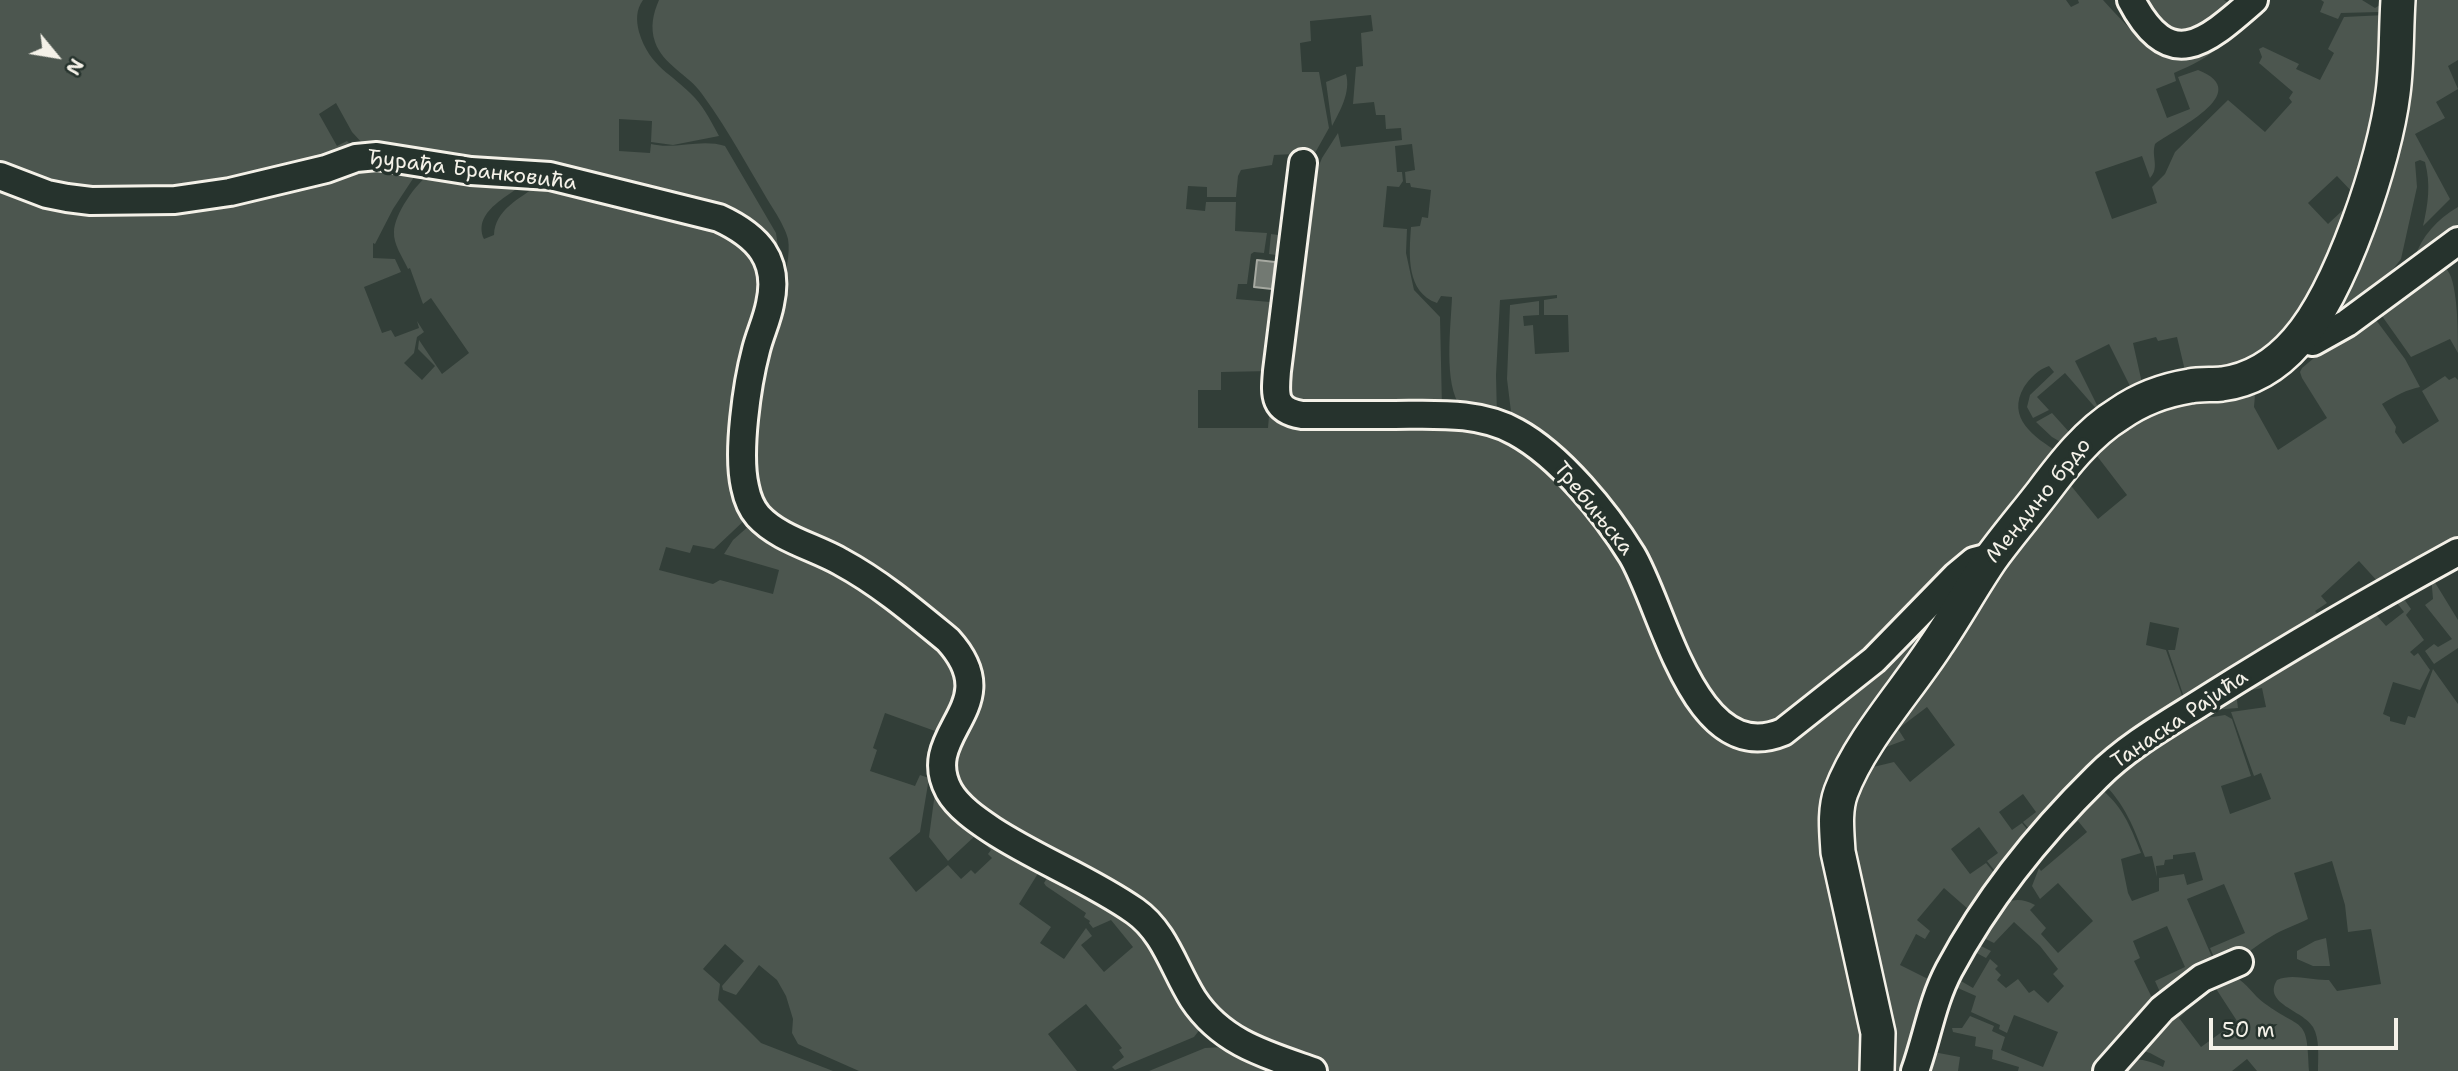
<!DOCTYPE html>
<html>
<head>
<meta charset="utf-8">
<style>
	body { margin:0 }
	#map { position:relative; width:2458px; height:1071px; overflow:hidden; background:#323e38; font-family:"Shantell Sans",sans-serif }
	canvas { display:block }
	.north { position:absolute; left:21px; top:21px; width:70px; height:70px; -webkit-text-stroke:5px #26332d; paint-order:stroke; rotate:120deg; font-size:19px; font-weight:700; line-height:28px; text-align:center; color:#f4f1e8 }
	.north::after { content:''; display:block; margin:auto; width:24px; height:32px; background:#f4f1e8; clip-path:polygon(50% 0,100% 100%,50% 72%,0 100%) }
	.scale { position:absolute; left:2209px; top:1018px; width:189px; height:32px; box-sizing:border-box; border:4px solid #f4f1e8; border-top:0; padding-left:9px; font-size:21px; line-height:24px; white-space:nowrap; color:#f4f1e8; -webkit-text-stroke:5px #26332d; paint-order:stroke }
</style>
</head>
<body>
<div id="map">
<canvas width="2458" height="1071"></canvas>
<div class="north">N</div>
<div class="scale">50 m</div>
</div>
<script>
const c = document.querySelector('canvas').getContext('2d');
c.lineJoin = 'round';
function fillPath(path, color) { c.fillStyle = color; c.fill(path, 'evenodd'); }
function trace(path, color, width, dash) { c.strokeStyle = color; c.lineWidth = width; c.lineCap = dash ? 'butt' : 'round'; c.setLineDash(dash || []); c.stroke(path); }
function label(font, color, halo, rows, align = 'center') {
  c.font = font + ' "Shantell Sans",sans-serif'; c.lineWidth = 7; c.setLineDash([]); c.textBaseline = 'middle'; c.strokeStyle = halo; c.fillStyle = color; for (const [text, x, y, turn = 0] of rows) {
    c.save(); c.translate(x, y); c.rotate((+turn || 0) * Math.PI / 180); c.textAlign = isNaN(turn) ? turn : align; if (halo) c.strokeText(text, 0, 0); c.fillText(text, 0, 0); c.restore();
  }
}
fillPath(new Path2D(`
	M0 0H643C636 10 636 20 639 32 650 68 672 73 695 98 705 109 712 123 719 136L673 145 651 142 652 121 619 119V151L650 153 651 144C675 150 701 138 725 146L776 233 779 253 777 261 763 241 375 143 363 144 352 132 336 103 319 114 337 146 347 141 358 153 271 177 107 195 0 171Z
	M659 0H2066L2071 7 2079 3 2078 0H2103C2153 54 2169 77 2236 23 2227 49 2197 63 2174 73L2176 81 2156 89 2167 118 2190 109 2178 77 2198 70C2257 93 2171 131 2155 144 2151 157 2160 167 2150 178L2142 156 2095 172 2112 219 2157 203 2152 187 2165 174 2175 152 2228 100 2265 132 2292 102 2289 98 2293 92 2259 63 2262 57 2259 49 2263 47 2299 64 2296 69 2320 80 2334 53 2328 49 2344 17 2385 15C2384 77 2376 136 2355 195L2337 176 2308 203 2328 224 2343 210 2348 214C2325 274 2302 349 2234 370 2220 375 2201 373 2186 375L2177 337 2158 341 2156 337 2133 343 2142 383 2158 382 2133 392 2109 344 2075 361 2097 405 2114 397 2116 401 2100 413 2065 373 2037 397 2049 410 2033 418 2027 407 2030 395 2054 372 2049 366C2039 369 2030 378 2024 387 2006 418 2034 437 2058 452L2056 458 1983 551C1941 569 1915 612 1883 644 1870 656 1856 667 1842 678 1818 698 1783 737 1748 728 1712 719 1689 673 1676 641 1670 625 1668 607 1659 591 1630 540 1594 494 1553 453 1541 440 1523 433 1512 420L1507 379 1510 305 1539 301V315L1523 316 1524 326 1533 325 1535 354 1569 352 1568 315H1544V300L1557 298V295L1500 300 1496 375 1497 417C1486 417 1468 416 1461 407 1443 385 1451 325 1452 297L1441 296 1437 303C1406 292 1409 255 1411 227L1420 226 1422 217 1428 218 1431 190 1411 187 1410 183H1406L1405 172 1415 170 1412 144 1395 146 1397 172H1402L1403 181 1399 187 1387 186 1383 227 1407 229 1406 253 1414 290 1440 317 1442 408 1294 409C1283 403 1282 397 1281 385L1304 202 1322 158 1338 133 1341 147 1402 140 1401 128 1386 129 1385 115H1376L1374 102 1353 104 1356 67 1363 66 1361 33 1373 31 1371 15 1310 21 1311 41 1300 43 1302 72H1319L1329 128 1315 153 1274 155 1272 165 1241 170 1238 176 1236 197H1207V187L1188 186 1186 209 1205 211 1206 202H1236L1235 231 1267 233 1264 253 1254 252 1251 254 1247 284H1238L1236 299 1270 302 1277 296 1281 260 1276 258V255L1269 254 1271 234 1278 235 1279 230H1286L1289 180 1293 181 1280 313 1271 371 1221 372V390H1198V428H1268L1269 416 1300 422 1440 421 1447 427C1472 429 1496 430 1519 441 1552 457 1607 525 1626 557 1658 611 1686 769 1774 742 1792 737 1808 722 1823 710 1843 694 1864 677 1884 659 1908 636 1930 610 1957 590L1933 629 1841 764 1828 793 1824 817 1826 847 1867 1034V1071H1325C1297 1057 1266 1054 1239 1037 1196 1009 1182 958 1153 918L1141 908 1038 850 1012 838 995 827 976 808 965 791 948 772C949 734 980 712 976 677 975 666 971 656 964 648 942 620 877 576 845 559 819 546 769 532 756 504 742 474 752 380 762 347 770 317 793 269 788 239 786 231 781 222 777 215 752 175 730 132 702 94 689 75 663 65 655 42 650 27 653 14 659 0Z
	M2138 0H2224L2237 9 2175 38Z
	M2321 0H2362L2375 8 2380 5V12L2341 13 2338 19 2320 12 2324 2Z
	M2409 0H2458V60L2448 66 2458 89 2436 102 2445 118 2415 134 2450 199 2423 226C2428 204 2431 185 2425 162L2420 160 2415 162 2417 187 2401 259 2387 277 2352 309 2343 315 2331 316Z
	M1346 74C1351 92 1340 111 1332 126L1326 82Z
	M360 163 420 168 393 209 375 244 373 243V258L395 259 401 272 364 287 382 333 391 330 395 337 419 328 417 321 424 332 417 337 414 353 404 363 422 380 435 366 418 349 419 340 442 374 469 353 431 298 423 304 410 268 408 269C403 258 393 244 394 232 394 215 416 183 429 175L527 181C510 196 472 211 484 239L494 235C495 209 520 199 539 184L713 221 765 269 749 516 714 549 693 545 690 553 666 547 659 570 713 584 720 580 773 594 779 570 724 554 733 540 750 525 895 604 964 674 937 744 932 741 935 731 885 713 873 748 877 750 870 771 915 786 920 775 929 778 920 832 889 858 916 892 948 865 961 879 971 870 975 874 992 858 988 854 991 850 976 835 948 861 929 837 934 800 938 792 1042 867 1019 904 1051 927 1040 943 1064 959 1086 928 1092 936 1081 945 1104 972 1133 947 1111 920 1093 928 1089 923 1090 921 1084 917 1086 913 1046 886 1044 883 1050 873 1134 916 1201 1028 1194 1037 1115 1070 1112 1067 1124 1057 1119 1050 1122 1048 1086 1004 1048 1034 1077 1071H859L798 1044 792 1033 793 1019 786 996 777 980 759 965 736 995 723 990 722 986 744 961 725 944 703 969 720 984 718 1000 761 1043 833 1071H0V181L66 202Z
	M2458 207V230L2414 259C2422 236 2437 219 2458 207Z
	M2445 268C2458 276 2458 333 2458 353L2450 339 2411 357 2382 316 2381 312 2437 269Z
	M2372 318 2376 320 2405 359 2420 387C2406 390 2397 395 2382 404L2396 427 2395 432 2403 444 2439 421 2422 391 2445 376 2449 380 2455 377 2458 380V547L2379 583 2359 561 2321 596 2327 603 2315 611 2324 621 2187 706 2168 650H2175L2179 628 2150 622 2146 645 2166 650 2186 707 2036 837 2023 822 2036 812 2023 794 1999 812 2012 830 2022 823 2035 839 2002 880 1987 861 1998 853 1979 827 1951 849 1970 874 1986 863 2001 881 1973 917 1965 913 1968 909 1944 888 1917 920 1930 931 1925 939 1916 934 1900 965 1936 983 1909 1071H1890L1848 824 1865 769 1894 762 1910 782 1955 745 1927 707 1898 729 1905 740 1878 750 1974 605 2068 482 2098 519 2127 495 2097 456 2100 445 2158 406 2233 394 2255 395 2254 407 2278 450 2327 418 2302 378 2300 372 2302 368 2332 343Z
	M2052 413 2070 433 2064 444 2052 437 2036 422Z
	M2431 576 2458 620V648L2434 664 2425 651 2434 644 2438 647 2452 639 2425 605 2433 599Z
	M2419 578 2416 589 2404 599 2411 609 2406 615 2424 640 2410 652 2414 656 2418 653 2430 670 2420 690 2393 682 2383 714 2390 717V721L2405 725 2408 716 2415 718 2433 669 2458 704V1071H2318C2318 1057 2320 1039 2313 1027 2303 1010 2262 1004 2277 980 2293 973 2312 981 2329 980L2337 991 2381 984 2371 929 2348 932 2345 905 2332 861 2294 873 2308 919C2296 925 2283 929 2272 936 2256 945 2235 966 2216 962L2210 948 2245 933 2224 884 2187 899 2215 964 2164 1001 2155 981 2185 967 2167 926 2133 941 2140 958 2134 961 2157 1008 2097 1071H2018L2019 1067 1992 1059 1993 1050 1975 1046 1976 1037 1953 1032 1952 1028H1962L1970 1016 1994 1026 1992 1031 2005 1037 2001 1050 2043 1067 2058 1032 2014 1015 2007 1033 1999 1029 2000 1025 1971 1012 1976 996 1951 985 1945 1004C1944 982 1961 959 1973 942L1991 951 1986 958 1969 949 1954 977 1973 988 1990 959 1998 966 1995 969 2001 975 1997 980 2006 988 2018 979 2029 993 2034 990 2048 1003 2064 986 2053 974 2058 969 2040 946 2014 922 1994 943 1977 935C1991 915 2006 889 2035 905L2030 910 2046 928 2041 934 2058 953 2093 921 2058 883 2040 899 2032 886 2039 868 2041 871 2087 832 2078 821 2032 859 2033 862 2020 884 2014 889 2010 886 2013 880C2028 861 2078 791 2098 786 2123 807 2129 823 2141 853L2121 859 2128 893 2132 901 2159 891V878L2184 874 2187 885 2203 880 2195 852 2173 855V859L2165 860 2164 865 2156 866 2157 877 2152 856 2145 857C2134 828 2125 804 2102 782L2104 773 2142 745 2181 722 2225 715 2232 719 2251 776 2221 786 2230 814 2271 799 2261 773 2254 776 2231 712 2266 707 2262 688 2236 693 2238 708 2197 711 2385 598 2371 609 2386 626 2404 612 2391 595Z
	M2326 938 2330 966H2313L2297 959V951L2315 941Z
	M2235 977C2247 983 2253 995 2264 1003 2304 1032 2307 1015 2309 1071H2257L2247 1059 2232 1071H2112C2132 1055 2141 1058 2163 1067L2165 1061 2150 1053 2133 1048 2179 1004 2185 1012 2179 1018 2201 1047 2237 1021 2211 981Z
	M1224 1047 1294 1071H1149L1205 1048Z
	M1928 1051 1960 1057 1958 1071H1922Z`), '#4c564f');
const water = new Path2D(`
	M1257 260 1275 262 1272 289 1254 287Z`);
fillPath(water, '#727972');
trace(water, '#a6a9a1', 2);
const minor = new Path2D(`
	M2131 0C2170 75 2206 42 2254 0
	M1303 163 1277 371C1275 395 1273 410 1302 415 1332 415 1362 415 1392 415 1433 415 1479 411 1516 432 1560 456 1606 513 1632 555 1664 608 1694 769 1783 732L1874 660 1956 576 1974 561 1993 556
	M0 176 47 194 67 198 91 201 175 200 230 192 326 169 356 158 377 156 471 171 550 176 719 218C758 236 780 260 770 304 767 320 760 334 756 350 747 384 737 453 745 487 747 497 751 508 758 516 779 539 815 547 841 562 880 583 914 612 948 640 1009 707 917 732 949 791 958 807 977 820 992 830 1038 860 1091 880 1135 911 1165 932 1174 969 1193 999 1222 1043 1267 1055 1313 1071
	M2299 339 2313 342 2347 323 2458 241
	M1915 1071C1927 1038 1932 1002 1949 970 1987 899 2040 833 2097 777 2130 744 2171 722 2210 697 2291 646 2374 598 2458 552
	M2107 1071 2162 1009 2202 978 2239 962`);
const tertiary = new Path2D(`
	M1877 1071 1878 1033 1838 852C1837 833 1834 811 1841 792 1860 741 1906 691 1936 645 1956 616 1972 586 1992 557 2008 535 2026 514 2043 492 2064 464 2088 433 2119 414 2139 400 2165 390 2190 386 2200 384 2212 385 2222 384 2253 380 2277 364 2297 341 2341 291 2385 160 2393 93 2397 63 2396 31 2398 0`);
trace(minor, '#f4f1e8', 32);
trace(tertiary, '#f4f1e8', 38);
trace(minor, '#26332d', 26);
trace(tertiary, '#26332d', 33);
label('21px', '#f4f1e8', '#26332d', [
	["Ђурађа Бранковића",472,171,7],
	["Мендино брдо",2039,501,-51],
	["Требињска",1593,509,51],
	["Танаска Рајића",2180,720,-34]
]);
</script>
</body>
</html>
